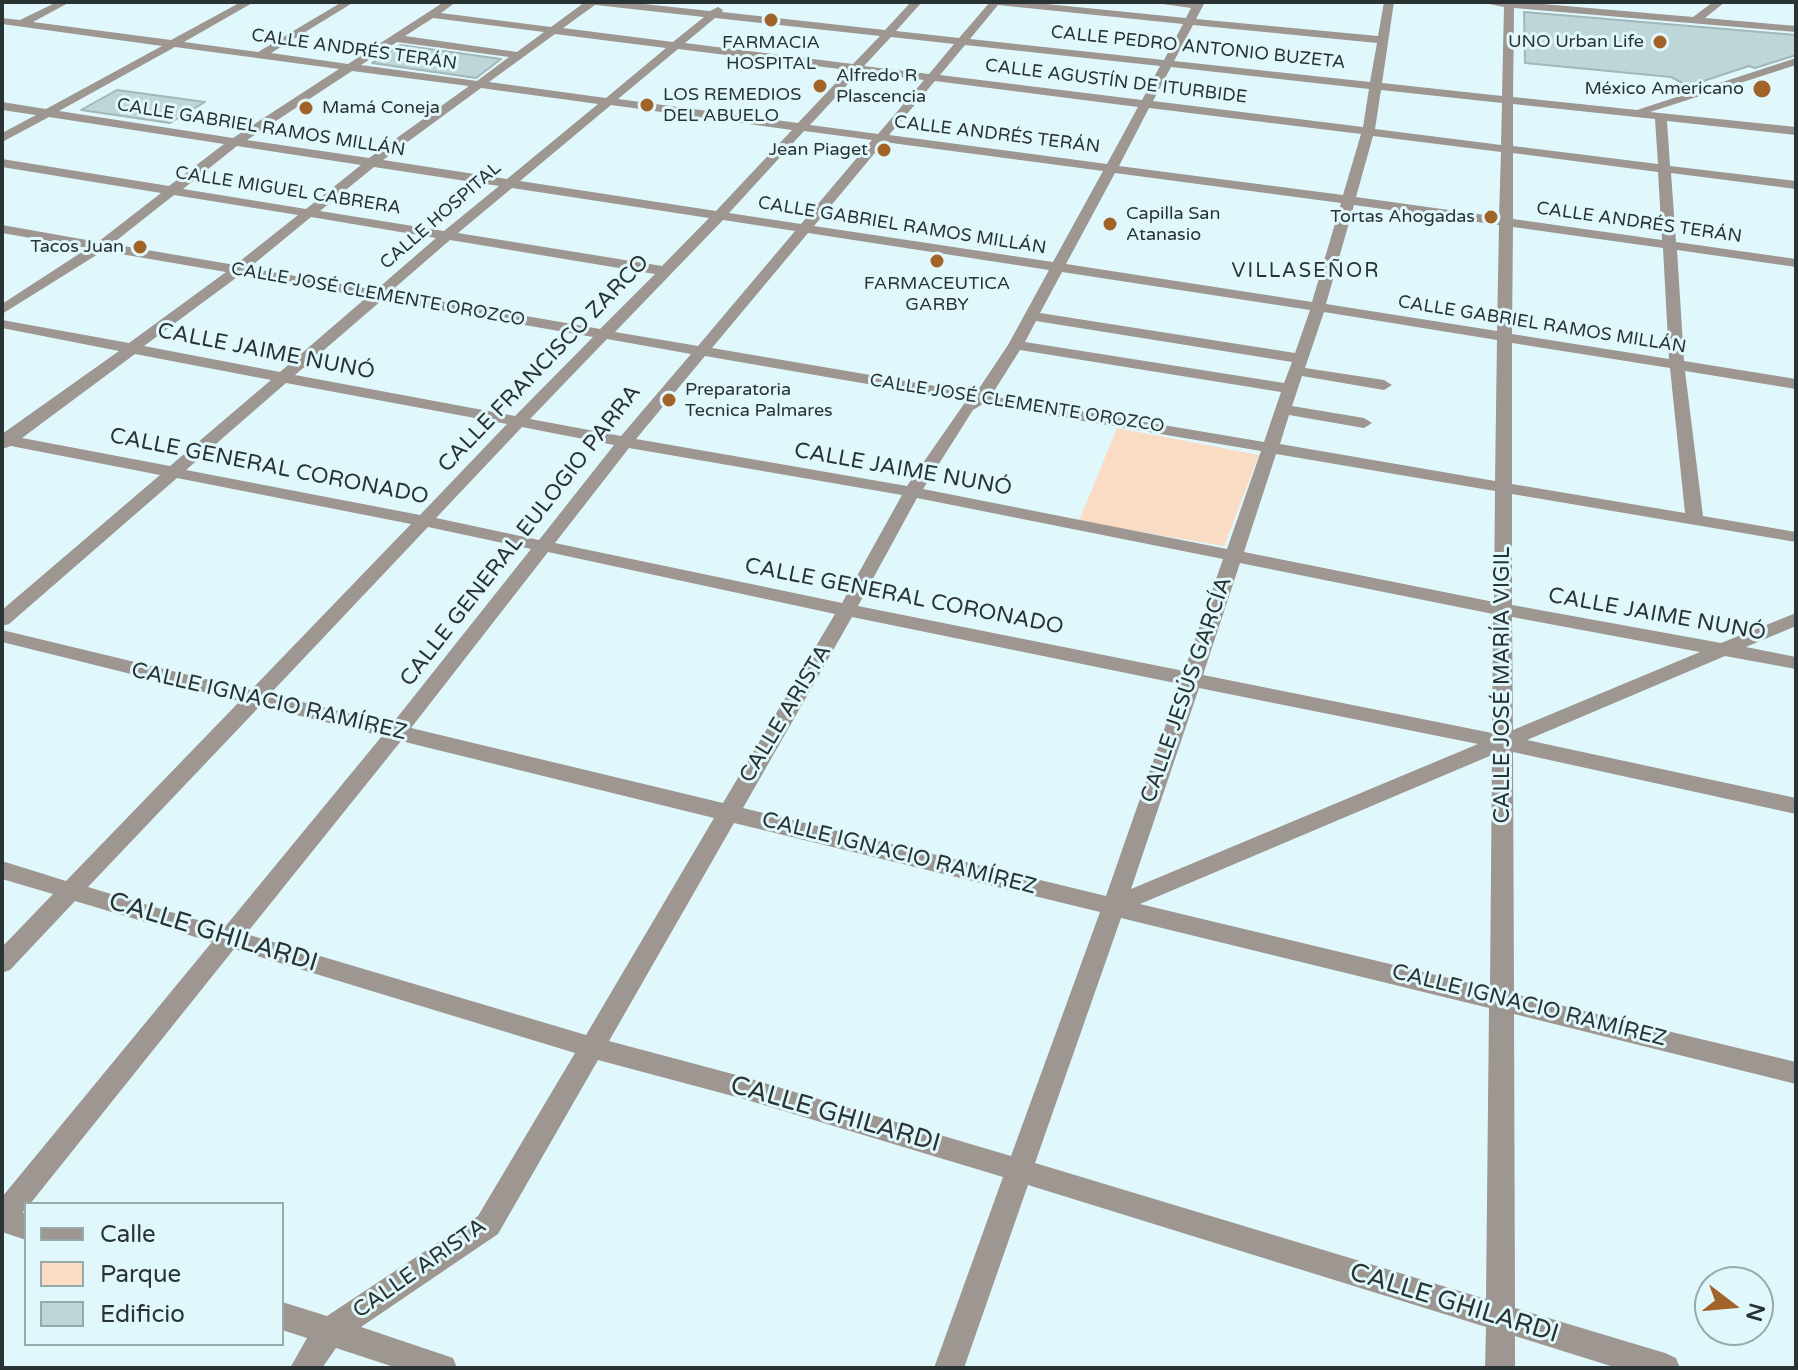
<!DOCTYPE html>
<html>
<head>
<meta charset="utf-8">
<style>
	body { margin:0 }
	#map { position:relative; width:1798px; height:1370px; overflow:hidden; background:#e0f8fb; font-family:"Varela Round",sans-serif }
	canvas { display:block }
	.frame { position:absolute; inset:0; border:4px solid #2a3334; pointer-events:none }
	.legend { position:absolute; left:24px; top:1202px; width:260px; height:144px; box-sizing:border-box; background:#e0f8fb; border:2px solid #97a9ab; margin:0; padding:10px 14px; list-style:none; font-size:24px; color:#2a3334 }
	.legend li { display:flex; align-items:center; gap:16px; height:40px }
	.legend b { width:40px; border:2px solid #97a9ab }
	.north { position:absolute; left:1694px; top:1266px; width:80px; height:80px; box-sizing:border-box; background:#e0f8fb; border:2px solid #97a9ab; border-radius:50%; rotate:106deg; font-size:22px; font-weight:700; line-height:32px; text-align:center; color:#2a3334 }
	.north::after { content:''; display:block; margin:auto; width:28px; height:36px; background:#a16328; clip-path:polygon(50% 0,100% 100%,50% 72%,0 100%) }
</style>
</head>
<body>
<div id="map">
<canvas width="1798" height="1370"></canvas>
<div class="frame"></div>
<ul class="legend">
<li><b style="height:10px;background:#9d9691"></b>Calle</li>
<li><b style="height:22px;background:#fadbc3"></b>Parque</li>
<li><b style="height:22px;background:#bfd6d9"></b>Edificio</li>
</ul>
<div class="north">N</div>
</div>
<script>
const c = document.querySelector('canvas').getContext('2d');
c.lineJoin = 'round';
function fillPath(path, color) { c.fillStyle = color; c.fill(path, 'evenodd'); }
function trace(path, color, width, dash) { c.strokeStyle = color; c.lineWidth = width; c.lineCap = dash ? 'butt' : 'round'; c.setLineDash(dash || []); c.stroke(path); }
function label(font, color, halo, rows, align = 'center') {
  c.font = font + ' "Varela Round",sans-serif'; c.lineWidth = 6; c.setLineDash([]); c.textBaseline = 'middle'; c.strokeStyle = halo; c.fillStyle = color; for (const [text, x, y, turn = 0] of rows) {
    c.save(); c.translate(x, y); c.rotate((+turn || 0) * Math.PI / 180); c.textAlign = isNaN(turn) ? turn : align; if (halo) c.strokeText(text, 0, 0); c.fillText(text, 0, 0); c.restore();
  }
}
fillPath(new Path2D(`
	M1117 428 1259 455 1224 546 1079 521Z`), '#fadbc3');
const building = new Path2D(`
	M1524 12 1796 35V55L1755 68 1749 66 1688 86 1671 77 1525 63Z
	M400 45 501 59 476 78 372 63Z
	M117 90 205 102 170 123 81 110Z`);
fillPath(building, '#bfd6d9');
trace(building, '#a1b7ba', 2);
fillPath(new Path2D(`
	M57 2H70L33 22 171 40 241 2H254L184 42 258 52 342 2H354L271 53 348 64 444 2H456L441 13 551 27 585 2H625L710 11 718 7 723 10 722 12 885 30 911 2H922L896 31 959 38 990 2H1027L1186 18 1191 8 1149 2H1205L1196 19 1378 36 1384 2H1394L1382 83 1502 96 1504 7 1479 2H1520L1693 17 1713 2H1725L1705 18 1796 26V32L1514 8 1513 97 1637 110 1796 58V65L1650 112 1796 127V135L1667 121 1670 166 1796 181V189L1671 173 1676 242 1796 259V267L1677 250 1684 361 1796 379V389L1685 371 1703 516 1796 532V542L1512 494V605L1721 643 1796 613V626L1746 647 1796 657V669L1725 656 1527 740 1796 798V814L1513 752 1514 994 1796 1062V1084L1514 1014 1515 1308 1665 1353 1676 1358 1680 1368H1617L1515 1336V1368H1485L1486 1327 1028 1185 964 1368H934L1003 1177 744 1099 598 1060 498 1234 361 1327 453 1358 457 1368H397L336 1348 322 1368H290L307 1338 282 1330V1302L327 1316 478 1216 575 1053 234 949 30 1204H26L23 1213 26 1214V1240L2 1232V1197L212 942 75 901 10 970 2 973V947L53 894 2 879V861L66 881 240 701 2 642V630L251 690 411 524 177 478 9 624 2 626V610L160 475 11 446 2 449V434L119 351 2 328V320L129 343 226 272 103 251 2 314V304L88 248 2 233V225L98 242 161 193 2 167V159L169 186 224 144 49 117 2 142V133L36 115 2 110V102L46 109 162 46 2 24V18L20 20ZM595 5H596L704 17 673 42 563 28ZM998 5 1183 24 1164 60 970 39ZM433 18 544 32 517 52 405 36ZM715 18 880 36 853 64 685 43ZM1193 25 1377 43 1370 82 1174 61ZM555 34 666 48 606 98 489 82ZM891 37 954 44 929 74 864 66ZM397 42 509 57 477 81 361 65ZM965 45 1160 66 1142 100 940 75ZM175 47 339 69 233 138 59 111ZM678 49 848 70 798 123 618 99ZM1171 67 1369 89 1363 127 1153 101ZM352 71 469 86 369 158 247 140ZM859 72 924 80 878 134 810 125ZM935 81 1138 107 1107 164 889 135ZM481 88 598 104 507 179 383 160ZM1381 90 1502 103 1501 145 1375 129ZM1513 104 1655 119 1658 164 1513 146ZM611 105 792 130 716 211 520 181ZM1149 108 1361 134 1343 195 1119 166ZM804 131 872 140 801 224 729 213ZM1373 136 1501 152 1499 217 1356 197ZM884 142 1103 171 1053 262 814 226ZM237 146 361 165 306 209 183 189ZM1513 153 1658 172 1662 240 1513 219ZM374 167 499 186 444 231 320 211ZM1115 173 1341 203 1312 302 1066 264ZM512 188 709 218 662 266 458 233ZM174 195 298 215 235 265 112 244ZM1354 205 1499 225 1497 331 1326 304ZM311 217 436 238 376 290 249 268ZM723 220 795 231 698 346 615 332ZM1513 227 1663 248 1669 359 1512 334ZM808 233 1049 270 1008 345 976 393 712 348ZM450 240 655 274 600 329 390 292ZM1062 272 1310 310 1295 353 1040 313ZM240 275 367 297 280 372 144 346ZM382 300 593 337 515 416 295 375ZM1324 312 1497 340 1495 481 1280 444 1289 415 1364 428 1372 423 1364 418 1292 406 1302 376 1384 390 1392 385 1384 380 1305 368ZM1036 321 1292 362 1284 383 1025 342ZM607 339 691 354 621 436 530 419ZM1512 343 1670 368 1685 513 1512 484ZM1020 350 1281 392 1264 442 991 396ZM135 354 271 380 170 466 22 438ZM705 356 966 401 907 486 636 439ZM286 383 507 424 420 515 186 470ZM983 404 1261 451 1227 549 923 489 973 410ZM522 427 614 445 539 540 436 518ZM629 448 902 495 842 603 555 543ZM1276 454 1495 491 1494 602 1244 552ZM917 498 1223 559 1184 671 858 606ZM428 527 531 549 392 724 270 694ZM548 552 835 614 723 803 411 728ZM1240 563 1493 614 1492 733 1203 675ZM852 617 1180 684 1106 896 743 808ZM1512 617 1700 652 1513 730ZM1199 688 1478 744 1131 889ZM260 706 382 736 224 928 88 887ZM401 741 714 818 586 1035 246 934ZM1492 755 1490 988 1140 904ZM734 823 1100 912 1011 1156 744 1077 609 1041ZM1121 918 1489 1008 1486 1299 1035 1163Z`), '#9d9691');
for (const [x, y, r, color] of [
	[771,20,8,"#a16328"],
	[1660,42,8,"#a16328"],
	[820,86,8,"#a16328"],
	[1762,89,10,"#a16328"],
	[647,105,8,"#a16328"],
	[306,108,8,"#a16328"],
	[884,150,8,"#a16328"],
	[1491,217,8,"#a16328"],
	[1110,224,8,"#a16328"],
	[140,247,8,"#a16328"],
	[937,261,8,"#a16328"],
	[669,400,8,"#a16328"]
]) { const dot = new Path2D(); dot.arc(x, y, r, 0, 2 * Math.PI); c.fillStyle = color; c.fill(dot); trace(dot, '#e0f8fb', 3); }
label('18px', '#2a3334', '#e0f8fb', [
	["UNO Urban Life",1644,42],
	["FARMACIA",771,43,"center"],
	["HOSPITAL",771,64,"center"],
	["Alfredo R",836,76,"left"],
	["Plascencia",836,97,"left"],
	["México Americano",1744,89],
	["LOS REMEDIOS",663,95,"left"],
	["DEL ABUELO",663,116,"left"],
	["Mamá Coneja",322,108,"left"],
	["Jean Piaget",868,150],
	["Capilla San",1126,214,"left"],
	["Atanasio",1126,235,"left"],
	["Tortas Ahogadas",1475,217],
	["Tacos Juan",124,247],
	["FARMACEUTICA",937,284,"center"],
	["GARBY",937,305,"center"],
	["Preparatoria",685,390,"left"],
	["Tecnica Palmares",685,411,"left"]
], 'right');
label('18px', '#2a3334', '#e0f8fb', [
	["CALLE PEDRO ANTONIO BUZETA",1198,48,6],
	["CALLE ANDRÉS TERÁN",354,50,8],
	["CALLE AGUSTÍN DE ITURBIDE",1116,82,7],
	["CALLE GABRIEL RAMOS MILLÁN",261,128,9],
	["CALLE ANDRÉS TERÁN",997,135,7],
	["CALLE MIGUEL CABRERA",288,191,9],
	["CALLE HOSPITAL",441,216,-41],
	["CALLE ANDRÉS TERÁN",1639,223,8],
	["CALLE GABRIEL RAMOS MILLÁN",902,226,9],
	["CALLE JOSÉ CLEMENTE OROZCO",378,295,10],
	["CALLE GABRIEL RAMOS MILLÁN",1542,325,9],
	["CALLE JOSÉ CLEMENTE OROZCO",1017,404,9]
]);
c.letterSpacing = '2px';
label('20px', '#2a3334', '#e0f8fb', [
	["VILLASEÑOR",1306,272]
]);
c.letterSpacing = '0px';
label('22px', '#2a3334', '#e0f8fb', [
	["CALLE JAIME NUNÓ",266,352,11],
	["CALLE FRANCISCO ZARCO",544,364,-46],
	["CALLE GENERAL CORONADO",269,467,11],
	["CALLE JAIME NUNÓ",903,470,10],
	["CALLE GENERAL EULOGIO PARRA",521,536,-52],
	["CALLE GENERAL CORONADO",904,597,11],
	["CALLE JAIME NUNÓ",1657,615,10],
	["CALLE JOSÉ MARÍA VIGIL",1503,685,-90],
	["CALLE JESÚS GARCÍA",1187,690,-71],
	["CALLE IGNACIO RAMÍREZ",269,702,13],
	["CALLE ARISTA",786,714,-59],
	["CALLE IGNACIO RAMÍREZ",899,854,14],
	["CALLE IGNACIO RAMÍREZ",1529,1006,14],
	["CALLE ARISTA",420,1269,-35]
]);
label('26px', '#2a3334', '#e0f8fb', [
	["CALLE GHILARDI",213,933,17],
	["CALLE GHILARDI",835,1115,16],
	["CALLE GHILARDI",1454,1304,17]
]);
</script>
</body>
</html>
